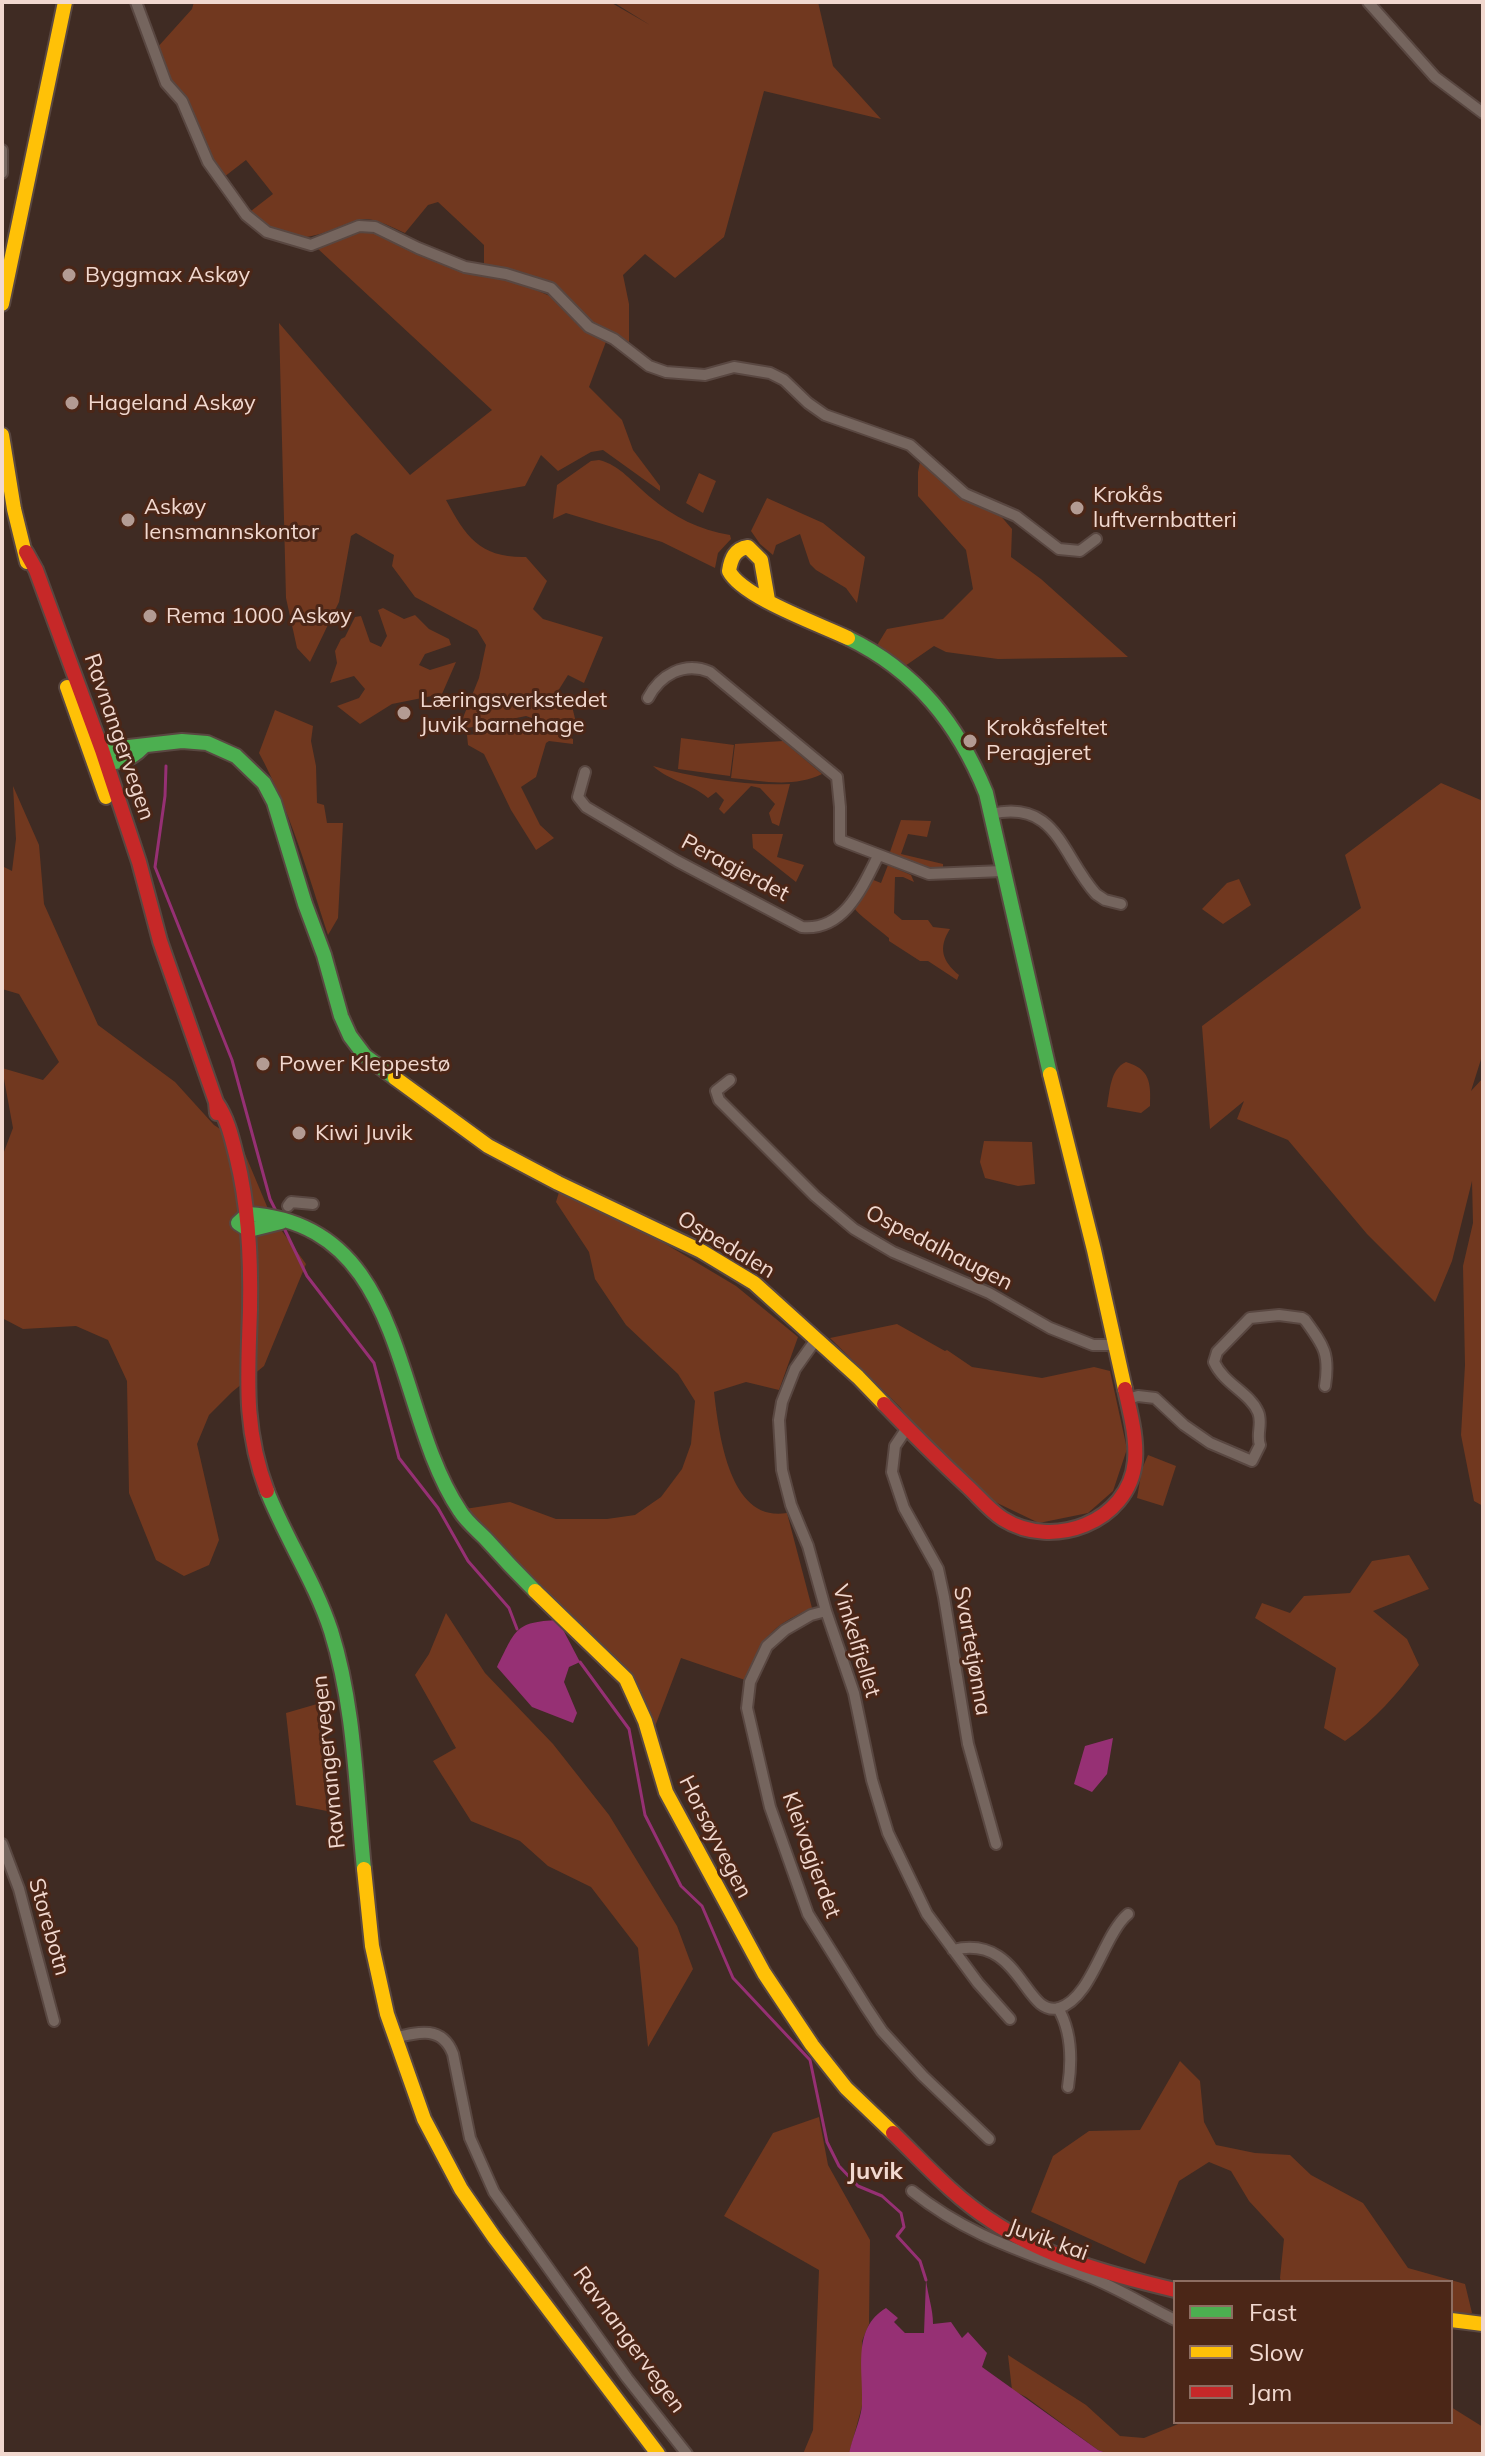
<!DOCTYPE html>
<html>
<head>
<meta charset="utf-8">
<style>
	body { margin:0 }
	#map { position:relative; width:1485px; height:2456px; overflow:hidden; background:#3f2b23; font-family:Mulish,sans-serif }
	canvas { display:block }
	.frame { position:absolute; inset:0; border:4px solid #f1d8cf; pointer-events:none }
	.legend { position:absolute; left:1173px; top:2280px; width:280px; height:144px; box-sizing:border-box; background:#4b2617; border:2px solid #8d6d61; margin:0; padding:10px 14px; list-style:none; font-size:24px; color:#f1d8cf }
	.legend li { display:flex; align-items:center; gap:16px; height:40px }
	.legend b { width:40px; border:2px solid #8d6d61 }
</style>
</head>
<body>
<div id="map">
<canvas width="1485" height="2456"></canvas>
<div class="frame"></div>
<ul class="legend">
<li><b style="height:10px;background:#4caf50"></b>Fast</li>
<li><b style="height:10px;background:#ffc107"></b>Slow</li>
<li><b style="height:10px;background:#c62828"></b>Jam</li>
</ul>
</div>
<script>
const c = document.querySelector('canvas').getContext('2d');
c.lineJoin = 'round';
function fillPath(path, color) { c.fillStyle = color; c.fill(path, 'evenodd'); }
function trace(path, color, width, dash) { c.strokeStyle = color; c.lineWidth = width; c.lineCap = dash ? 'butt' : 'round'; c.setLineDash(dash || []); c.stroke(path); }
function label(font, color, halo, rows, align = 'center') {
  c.font = font + ' Mulish,sans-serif'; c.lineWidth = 6; c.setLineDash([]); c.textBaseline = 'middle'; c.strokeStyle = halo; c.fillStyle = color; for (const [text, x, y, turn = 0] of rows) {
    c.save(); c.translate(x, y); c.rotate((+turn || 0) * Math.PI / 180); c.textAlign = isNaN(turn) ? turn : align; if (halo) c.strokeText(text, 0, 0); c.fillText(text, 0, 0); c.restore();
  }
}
fillPath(new Path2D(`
	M194 2H610L650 25 613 2H818L833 66 881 119 764 91 724 237 675 278 645 254 623 275 629 304V342L584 317 548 283 522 272 484 264V245L438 202 428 205 405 233C393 228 376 218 364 219 354 220 343 226 334 229 296 244 280 240 251 211L273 194 246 160 224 177C195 138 174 94 156 49L192 9Z
	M366 228 450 267 471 273 498 274 550 296 577 324 607 339 589 387 622 420 633 450 660 486V491L603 450 591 452 558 471 541 455 525 486 446 500C466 537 480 558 526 557L547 581 533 609 543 619 603 637 584 683 568 675 558 691 571 702 579 735 526 716 458 730 479 678 486 645 477 630 415 597 392 566 394 555 356 533 351 536 339 602 310 662 297 648 286 598 279 323 410 475 492 410 317 248 344 234Z
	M921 457 959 494 993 507 1012 529 1011 557 1041 579 1128 657 998 659 946 652 934 646 905 666 876 647 887 629 943 619 973 589 966 550 918 496V472Z
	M599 460C620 465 633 483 650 497 674 517 699 530 730 535L731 539 718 553 715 568 662 542 566 513 553 519 557 485 591 461Z
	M699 473 716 481 703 513 686 503Z
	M767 498 823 523 865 557 857 603 846 588 816 570 810 564 800 534 776 545 773 555 760 544 751 531Z
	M383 608 404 619 415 615 429 629 449 639 451 645 425 654 419 665 430 670 456 662 442 694 392 704 360 724 337 706 359 698 365 689 354 676 330 683 337 663 335 651 341 639 345 637 355 617 361 616 370 642 381 647 387 636 378 610Z
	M275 710 313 726 311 741 316 766 317 803 324 805 327 823H343L338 918 328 935C308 874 290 810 259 753Z
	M517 722 530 723 517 730 536 724 573 739V744L549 741 546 743 536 777 521 787 540 825 554 838 536 850 511 810 484 754 468 745 467 735 478 734Z
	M681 738 734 745 730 776 678 769Z
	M783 741 822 774C794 788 761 781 731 778L735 744Z
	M653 766C696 778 745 786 790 784L779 826 772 823 769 813 775 804 760 788 751 786 724 814 719 809 724 800 716 792 708 798C691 783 669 781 653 766Z
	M1441 783 1483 801V1053L1471 1091 1483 1078V1506L1474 1501 1461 1435 1465 1365 1463 1266 1473 1223 1472 1181 1452 1261 1435 1302 1367 1234 1288 1140 1237 1119 1244 1101 1210 1129 1202 1026 1361 908 1345 855Z
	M13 786 39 845 44 904 98 1025 175 1082 214 1125 240 1142 271 1216 306 1264 264 1366 232 1392 209 1415 197 1444 219 1540 209 1565 184 1576 156 1560 129 1493 127 1381 108 1340 76 1326 23 1329 2 1318V1157L13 1128 2 1068 43 1080 59 1062 19 994 2 989V866L12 871 16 839Z
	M901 820 931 821 927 837 908 834 901 854 943 864V869L926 868 899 856 897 858 889 855Z
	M752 834H783L777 857 804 865 796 882 753 848Z
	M888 865 911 875 914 882 903 877H895L894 913 902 920H928L933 927 950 929C938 948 942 961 959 975L957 980 928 961H920L889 941V938C882 932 859 915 855 909L871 879 881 883Z
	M1239 879 1251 905 1223 924 1202 909 1227 883Z
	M1126 1062C1150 1069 1151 1083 1150 1106L1141 1113 1107 1107C1110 1091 1110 1069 1126 1062Z
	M984 1141 1032 1142 1035 1184 1018 1186 985 1178 980 1162Z
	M559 1192 659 1240 736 1286 798 1337 779 1390 746 1382 714 1392C719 1434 729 1523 787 1513L812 1608C768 1628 764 1636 748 1681L681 1658 654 1729 641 1692 465 1509 510 1502 556 1519H607L635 1515 661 1497 682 1469 691 1444 695 1401 678 1374 626 1325 595 1279 589 1252 556 1202Z
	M897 1324 945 1351 947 1350 972 1367 1042 1378 1094 1367 1110 1371 1127 1449 1113 1491 1088 1513 1039 1523 993 1501 916 1427 900 1407 830 1338Z
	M1148 1455 1176 1466 1163 1506 1137 1498 1142 1469Z
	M1409 1555 1429 1589 1373 1611 1407 1639 1419 1665C1397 1694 1375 1720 1345 1741L1324 1728 1336 1668 1255 1618 1262 1603 1290 1613 1304 1596 1350 1593 1372 1561Z
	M446 1613 485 1673 553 1744 609 1815 677 1926 693 1969 648 2047 638 1948 591 1887 548 1866 520 1841 471 1821 433 1761 456 1748 415 1675 429 1654Z
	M317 1704 327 1811 296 1805 286 1713Z
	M1180 2061 1200 2081 1204 2122 1216 2145 1255 2153 1290 2155 1311 2175 1363 2203 1408 2268 1465 2284 1472 2313 1451 2316V2282H1281L1280 2278 1284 2239 1249 2201 1231 2171 1209 2162 1179 2181 1145 2264 1031 2212 1053 2156 1089 2131 1140 2130Z
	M819 2117 828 2165 870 2240 869 2324 862 2341V2406L849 2454H803L813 2430 819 2270 724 2216 773 2133Z
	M1008 2355 1086 2405 1120 2436 1144 2438 1183 2422H1451V2407L1483 2427V2454H1109L1098 2450 1026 2397 1012 2390Z`), '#71381f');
fillPath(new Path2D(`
	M558 1620 580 1662 569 1667 564 1682 577 1713 573 1723 532 1707 497 1667C516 1630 514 1622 558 1620Z
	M1113 1738 1107 1774 1092 1792 1074 1784 1085 1746Z
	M926 2280C928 2296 933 2309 933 2324L951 2322 962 2338 968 2332 987 2353 982 2367 1098 2450 1109 2454H849C852 2438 860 2422 862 2406 864 2371 851 2329 886 2308L898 2318 894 2322 905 2333H924Z`), '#963074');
trace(new Path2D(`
	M166 766 165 796 155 867 232 1060 270 1199 278 1215
	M283 1226 307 1276 374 1363 399 1458 438 1508 468 1561 509 1608 517 1629
	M580 1662 629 1729 645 1815 681 1886 702 1906 733 1978 810 2060 827 2142 839 2166 858 2186 882 2196 901 2213 904 2227 897 2236 920 2261 926 2280`), '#963074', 3);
const street = new Path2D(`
	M136 2 166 83 182 101 208 162 246 215 267 232 311 245 359 226 375 227 418 248 465 267 506 274 551 288 589 327 614 339 649 366 666 372 705 375 734 367 770 373 784 380 808 403 825 415 910 445 965 494 1016 516 1059 549 1080 551 1096 539
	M1368 2 1435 77 1483 113
	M2 150V173
	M648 698C660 675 684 661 710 672L837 777 840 807V840L929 874 1003 871
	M585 772 578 797 586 807 677 861 802 927C844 931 862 888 878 856
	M991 814C1057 799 1061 855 1096 894L1105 900 1121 904
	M730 1080 716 1091 719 1100 815 1196 854 1229 893 1252 989 1293 1050 1328 1093 1345H1116
	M288 1206 291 1202 313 1204
	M817 1338 795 1369 782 1402 779 1420 782 1470 791 1505 808 1546 826 1611 854 1693 872 1780 888 1833 927 1914 978 1983 1010 2019
	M1128 1399 1138 1396 1155 1398 1184 1425 1210 1443 1252 1461 1260 1445C1256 1434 1263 1423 1258 1412 1250 1393 1224 1384 1214 1362L1217 1352 1250 1318 1279 1315 1302 1318 1305 1320C1324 1346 1330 1354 1325 1386
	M907 1428 895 1446 892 1472 904 1508 938 1569 944 1597 968 1744 996 1844
	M826 1611 811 1615 785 1630 767 1646 750 1682 747 1708 770 1807 808 1914 866 2007 882 2031 923 2076 989 2139
	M2 1844 19 1889 54 2021
	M953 1950C1021 1933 1024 2018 1059 2008 1092 1998 1103 1935 1128 1914
	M1058 2008C1072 2032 1072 2061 1068 2087
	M394 2038C418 2032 442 2025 453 2054L470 2138 494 2192 627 2378 687 2454
	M912 2191C968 2236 1022 2251 1087 2276 1118 2288 1146 2306 1175 2320`);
const fast = new Path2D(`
	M848 638C916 671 958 724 986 793L1050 1074
	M143 747C129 762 114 764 94 762L102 750 182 741 207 743 236 756 264 783 274 802 305 904 324 955 341 1016 350 1036 365 1056 395 1078
	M281 1222 249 1230 238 1223 248 1214C409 1224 392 1410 460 1511 466 1521 476 1529 485 1538 501 1556 518 1574 535 1591
	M267 1491C286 1539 315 1582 331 1631 355 1707 356 1791 364 1869`);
const slow = new Path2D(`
	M2 304 65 2
	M2 435 14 509 27 562
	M768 600 761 560 748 547C735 549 731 558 729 571 742 597 819 624 848 638
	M67 687 106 797
	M1050 1074 1094 1250 1125 1389
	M395 1078 488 1146 558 1183 701 1251 754 1283 858 1377 884 1404
	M535 1591 626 1679 645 1721 666 1792 764 1973 812 2045 846 2088 893 2133
	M364 1869 372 1946 387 2014 424 2119 461 2189 494 2237 658 2454
	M1451 2320 1483 2324`);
const jam = new Path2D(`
	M26 552 36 570 102 750 139 862 160 941 216 1102 217 1113
	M216 1102C228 1119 232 1139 237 1159 249 1208 251 1260 250 1310 248 1376 243 1428 267 1491
	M884 1404C911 1432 938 1459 967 1486 978 1496 990 1511 1003 1519 1052 1550 1129 1523 1135 1461 1137 1437 1130 1412 1125 1389
	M893 2133C924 2163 953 2196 990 2220 1044 2257 1112 2275 1175 2290`);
trace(street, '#594741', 14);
trace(fast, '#594741', 18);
trace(slow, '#594741', 18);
trace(jam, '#594741', 18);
trace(street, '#75655e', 10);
trace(fast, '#4caf50', 14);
trace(slow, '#ffc107', 14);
trace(jam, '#c62828', 14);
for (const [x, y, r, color] of [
	[69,275,8,"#b39b93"],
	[72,403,8,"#b39b93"],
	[1077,508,8,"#b39b93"],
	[128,520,8,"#b39b93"],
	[150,616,8,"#b39b93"],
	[404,713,8,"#b39b93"],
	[970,741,8,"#b39b93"],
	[263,1064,8,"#b39b93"],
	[299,1133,8,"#b39b93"]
]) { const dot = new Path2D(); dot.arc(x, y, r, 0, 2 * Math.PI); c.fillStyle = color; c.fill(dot); trace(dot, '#4b2617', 3); }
label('22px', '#f1d8cf', '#4b2617', [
	["Byggmax Askøy",85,275],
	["Hageland Askøy",88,403],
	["Krokås",1093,495],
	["luftvernbatteri",1093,520],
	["Askøy",144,507],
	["lensmannskontor",144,532],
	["Rema 1000 Askøy",166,616],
	["Læringsverkstedet",420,700],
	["Juvik barnehage",420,725],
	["Krokåsfeltet",986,728],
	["Peragjeret",986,753],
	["Power Kleppestø",279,1064],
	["Kiwi Juvik",315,1133]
], 'left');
label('22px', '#f1d8cf', '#4b2617', [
	["Ravnangervegen",119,737,71],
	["Peragjerdet",735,868,28],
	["Ospedalen",726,1245,31],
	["Ospedalhaugen",939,1248,27],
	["Vinkelfjellet",856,1641,73],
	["Svartetjønna",972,1651,80],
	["Ravnangervegen",329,1762,-96],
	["Horsøyvegen",715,1837,63],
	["Kleivagjerdet",811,1855,70],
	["Storebotn",49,1927,74],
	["Juvik kai",1048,2240,20],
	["Ravnangervegen",629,2340,54]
]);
label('bold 24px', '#f1d8cf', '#4b2617', [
	["Juvik",875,2172]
]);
</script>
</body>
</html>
